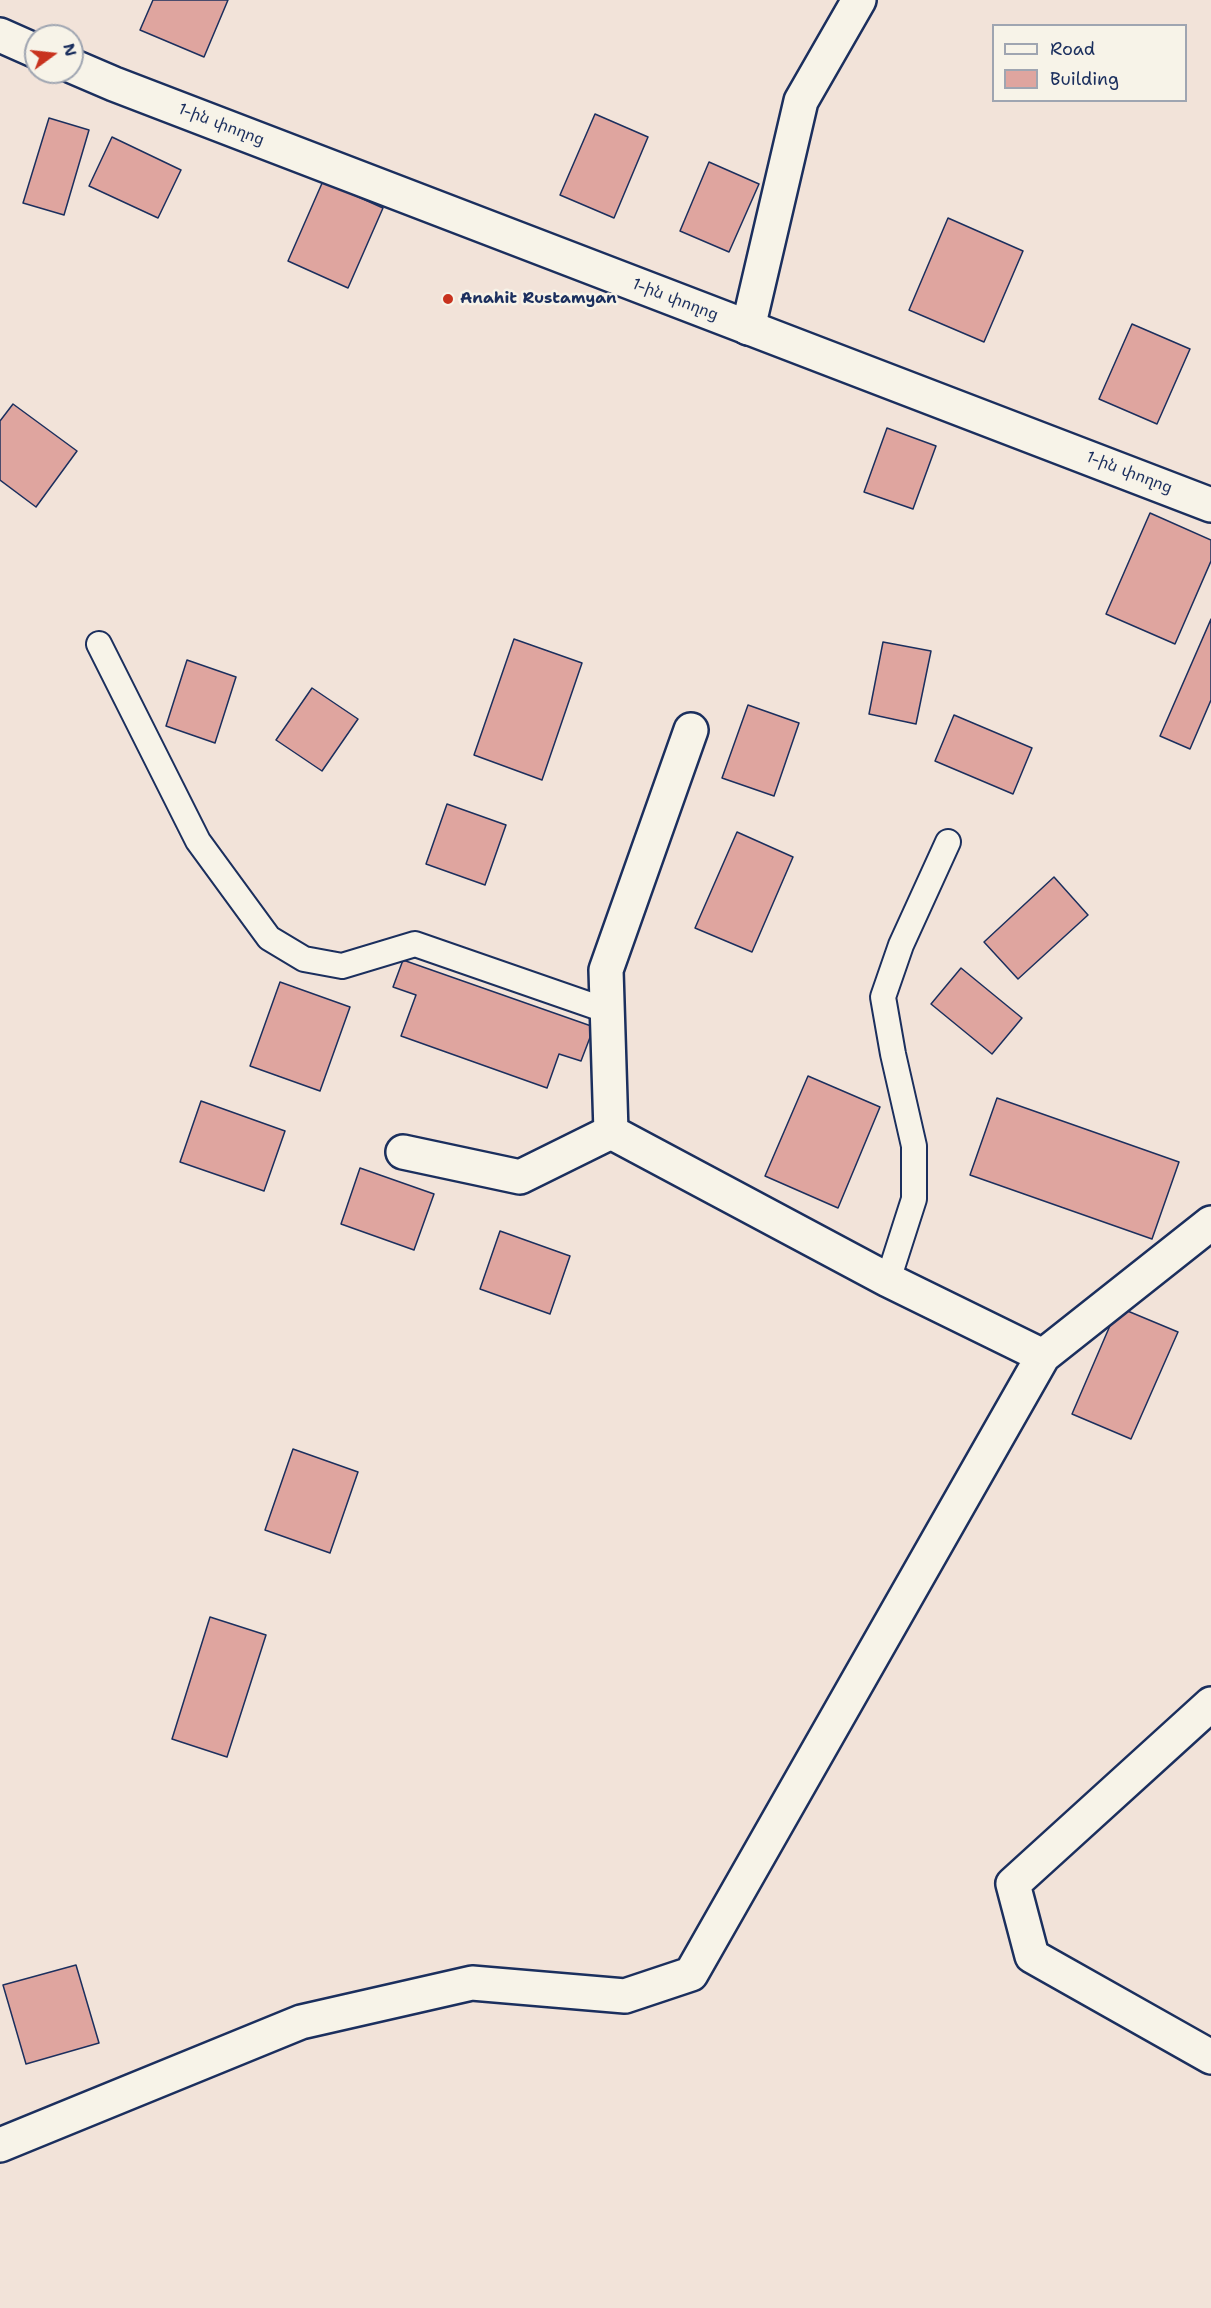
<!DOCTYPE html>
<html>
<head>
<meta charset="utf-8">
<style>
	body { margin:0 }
	#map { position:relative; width:1211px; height:2308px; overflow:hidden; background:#f2e3d9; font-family:"Shantell Sans",sans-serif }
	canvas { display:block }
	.legend { position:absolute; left:992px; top:24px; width:195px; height:78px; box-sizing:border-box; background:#f7f3e8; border:2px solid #9fa5b1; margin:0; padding:8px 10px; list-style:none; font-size:18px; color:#1b2f5e }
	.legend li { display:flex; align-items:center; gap:12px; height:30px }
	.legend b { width:30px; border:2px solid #9fa5b1 }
	.north { position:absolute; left:24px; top:24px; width:60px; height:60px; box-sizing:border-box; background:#f7f3e8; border:2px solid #9fa5b1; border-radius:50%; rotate:75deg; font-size:16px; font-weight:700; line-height:24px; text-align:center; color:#1b2f5e }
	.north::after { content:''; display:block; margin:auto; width:21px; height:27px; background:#c8321e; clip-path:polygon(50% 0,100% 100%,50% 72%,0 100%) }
</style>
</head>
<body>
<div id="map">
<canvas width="1211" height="2308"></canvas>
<ul class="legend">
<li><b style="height:8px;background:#f7f3e8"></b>Road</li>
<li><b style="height:16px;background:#dfa59f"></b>Building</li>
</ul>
<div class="north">N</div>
</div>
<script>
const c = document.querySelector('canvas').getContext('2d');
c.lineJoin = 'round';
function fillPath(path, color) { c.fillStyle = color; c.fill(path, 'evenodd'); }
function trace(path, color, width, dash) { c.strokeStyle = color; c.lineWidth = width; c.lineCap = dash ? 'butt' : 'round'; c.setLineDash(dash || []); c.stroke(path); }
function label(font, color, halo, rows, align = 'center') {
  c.font = font + ' "Shantell Sans","Noto Sans Armenian",sans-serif'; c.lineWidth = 5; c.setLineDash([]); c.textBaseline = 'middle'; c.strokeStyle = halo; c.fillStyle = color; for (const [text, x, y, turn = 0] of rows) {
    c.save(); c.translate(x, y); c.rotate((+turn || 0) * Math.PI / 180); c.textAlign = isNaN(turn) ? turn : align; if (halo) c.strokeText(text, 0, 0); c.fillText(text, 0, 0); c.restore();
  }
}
const building = new Path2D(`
	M153 0H228L204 57 140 30Z
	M595 114 648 137 614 218 560 195Z
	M49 118 89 130 64 215 23 203Z
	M112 137 181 170 158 218 89 186Z
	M709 162 759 184 729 252 680 231Z
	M323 181 383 208 348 288 288 261Z
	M948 218 1023 251 984 342 909 310Z
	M1132 324 1190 349 1157 424 1099 399Z
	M13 404 77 451 36 507 0 480V421Z
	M887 428 936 446 913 509 864 492Z
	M1150 513 1211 540V561L1175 644 1106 614Z
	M1211 619V700L1190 749 1160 736Z
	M514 639 582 663 542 780 474 755Z
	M883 642 931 651 916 724 869 714Z
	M187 660 236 677 215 743 166 726Z
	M312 688 358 719 322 771 276 740Z
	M748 705 799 723 774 796 722 778Z
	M954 715 1032 748 1013 794 935 761Z
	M447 804 506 825 485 885 426 864Z
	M737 832 793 857 752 952 695 928Z
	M1054 877 1088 915 1018 979 984 942Z
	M403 960 594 1027 581 1061 559 1054 547 1088 401 1036 416 995 393 987Z
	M961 968 1022 1018 992 1054 931 1004Z
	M280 982 350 1007 320 1091 250 1066Z
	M808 1076 880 1107 838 1208 765 1176Z
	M997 1098 1179 1162 1152 1239 970 1175Z
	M201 1101 285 1131 264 1191 180 1162Z
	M360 1168 434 1194 414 1250 341 1224Z
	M500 1231 570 1256 550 1314 480 1289Z
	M1118 1307 1178 1332 1131 1439 1072 1414Z
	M293 1449 358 1472 330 1553 265 1530Z
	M210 1617 266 1635 227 1757 172 1739Z
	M76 1965 99 2043 26 2064 3 1985Z`);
fillPath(building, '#dfa59f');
trace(building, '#1b2f5e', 1.5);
const service = new Path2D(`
	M99 644 198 841 269 938 304 959 342 966 415 944 608 1011
	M888 1280 914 1199V1146L893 1054 883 997 901 945 948 842`);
const minor = new Path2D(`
	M748 328 801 101 859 0
	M611 1132 888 1280 1043 1356
	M403 1152 520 1177 611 1132 606 970 691 730
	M1211 1704 1013 1884 1032 1956 1211 2057
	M0 2145 301 2022 472 1983 625 1996 691 1974 1043 1356 1211 1223`);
const secondary = new Path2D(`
	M0 35 36 51
	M72 66 114 84 1211 505`);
trace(service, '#1b2f5e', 28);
trace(minor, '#1b2f5e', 38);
trace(secondary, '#1b2f5e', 38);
trace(service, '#f7f3e8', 24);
trace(minor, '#f7f3e8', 33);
trace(secondary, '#f7f3e8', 33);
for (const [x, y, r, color] of [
	[448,299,6,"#c8321e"]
]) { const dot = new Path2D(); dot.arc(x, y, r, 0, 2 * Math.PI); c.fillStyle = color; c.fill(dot); trace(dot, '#f7f3e8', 2); }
label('16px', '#1b2f5e', '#f7f3e8', [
	["1-ին փողոց",221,125,21],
	["1-ին փողոց",675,300,21],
	["1-ին փողոց",1129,473,21]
]);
label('bold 16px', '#1b2f5e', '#f7f3e8', [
	["Anahit Rustamyan",460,299]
], 'left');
</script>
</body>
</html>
